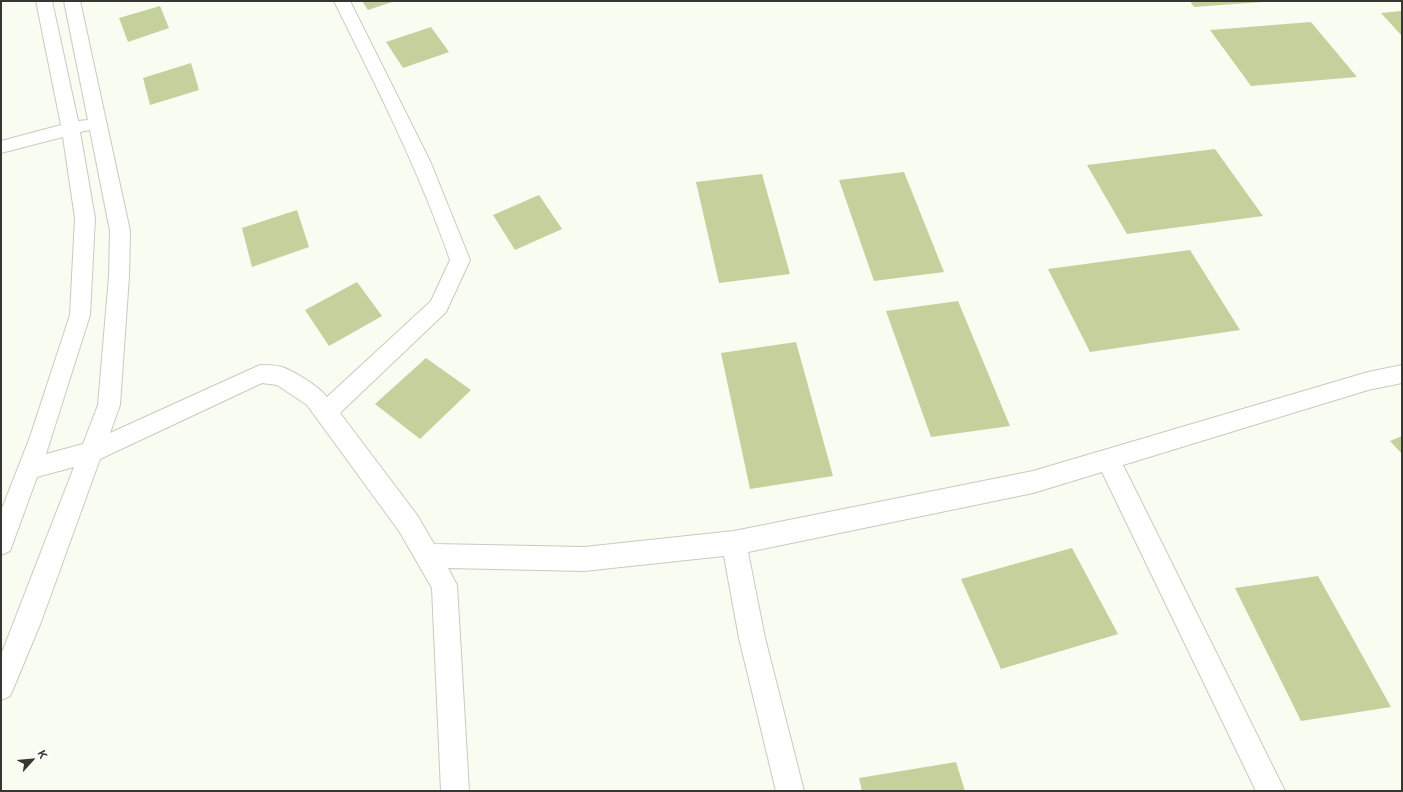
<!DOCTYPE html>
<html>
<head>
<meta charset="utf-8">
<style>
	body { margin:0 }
	#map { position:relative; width:1403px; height:792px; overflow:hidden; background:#f9fcf0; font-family:Inter,sans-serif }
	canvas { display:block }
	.frame { position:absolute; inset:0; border:2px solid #363732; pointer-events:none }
	.north { position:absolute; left:12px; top:740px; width:40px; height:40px; -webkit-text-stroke:3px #fff; paint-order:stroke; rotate:63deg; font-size:11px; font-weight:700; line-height:16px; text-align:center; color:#363732 }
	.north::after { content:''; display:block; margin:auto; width:14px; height:18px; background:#363732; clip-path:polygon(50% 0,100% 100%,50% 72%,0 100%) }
</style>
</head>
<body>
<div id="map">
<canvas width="1403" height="792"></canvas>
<div class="frame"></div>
<div class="north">K</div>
</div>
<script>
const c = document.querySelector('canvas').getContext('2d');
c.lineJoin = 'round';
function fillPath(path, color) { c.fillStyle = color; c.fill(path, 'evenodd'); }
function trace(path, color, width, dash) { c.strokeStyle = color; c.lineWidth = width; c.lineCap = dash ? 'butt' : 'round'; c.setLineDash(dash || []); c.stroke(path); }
fillPath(new Path2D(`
	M362 1H395L368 10Z
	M1190 1H1262V2L1194 7Z
	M160 6 169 28 128 42 119 18Z
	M1402 11V36L1381 13Z
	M1311 22 1357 77 1251 86 1210 30Z
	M431 27 449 52 403 68 386 42Z
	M191 63 199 90 150 105 143 78Z
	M1215 149 1263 216 1127 234 1087 165Z
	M904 172 944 272 874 281 839 180Z
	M762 174 790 274 719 283 696 182Z
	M539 195 562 229 515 250 493 215Z
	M297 210 309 247 252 267 242 228Z
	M1190 250 1240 330 1090 352 1048 269Z
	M357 282 382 316 329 346 305 310Z
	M958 301 1010 426 931 437 886 311Z
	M796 342 833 476 750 489 721 353Z
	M426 358 471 390 420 439 375 404Z
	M1402 436V454L1390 441Z
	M1072 548 1118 634 1001 669 961 579Z
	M1318 576 1391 707 1301 721 1235 588Z
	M956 762 965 791H862L859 778Z`), '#c5d19d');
const minor = new Path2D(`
	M36 1H52L78 121 88 120 64 1H80L130 231 129 276 120 405 110 433 260 365C267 365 275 365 282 367 294 371 320 387 327 397L431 301 450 260C419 170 376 86 334 1H350L430 161 470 260 446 312 340 413 417 515 434 544 584 547 734 531 1033 471 1368 372 1402 365V383L1368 390 1123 465 1285 791H1256L1102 472 1033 493 748 552 765 638 804 791H776L739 638 724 556 584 571 448 568 457 585 469 791H441L432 588 399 531 307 405 277 385 262 383 100 459 41 622 14 687 10 696 1 700V655L74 467 37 477 10 551 1 555V511L30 437 70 315 75 218 63 137 1 153V141L61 125ZM90 130 110 231 109 276 98 405 83 444 46 454 90 315 95 218 80 132Z`);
trace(minor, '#c8cbbf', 2);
fillPath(minor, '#fff');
</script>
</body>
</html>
